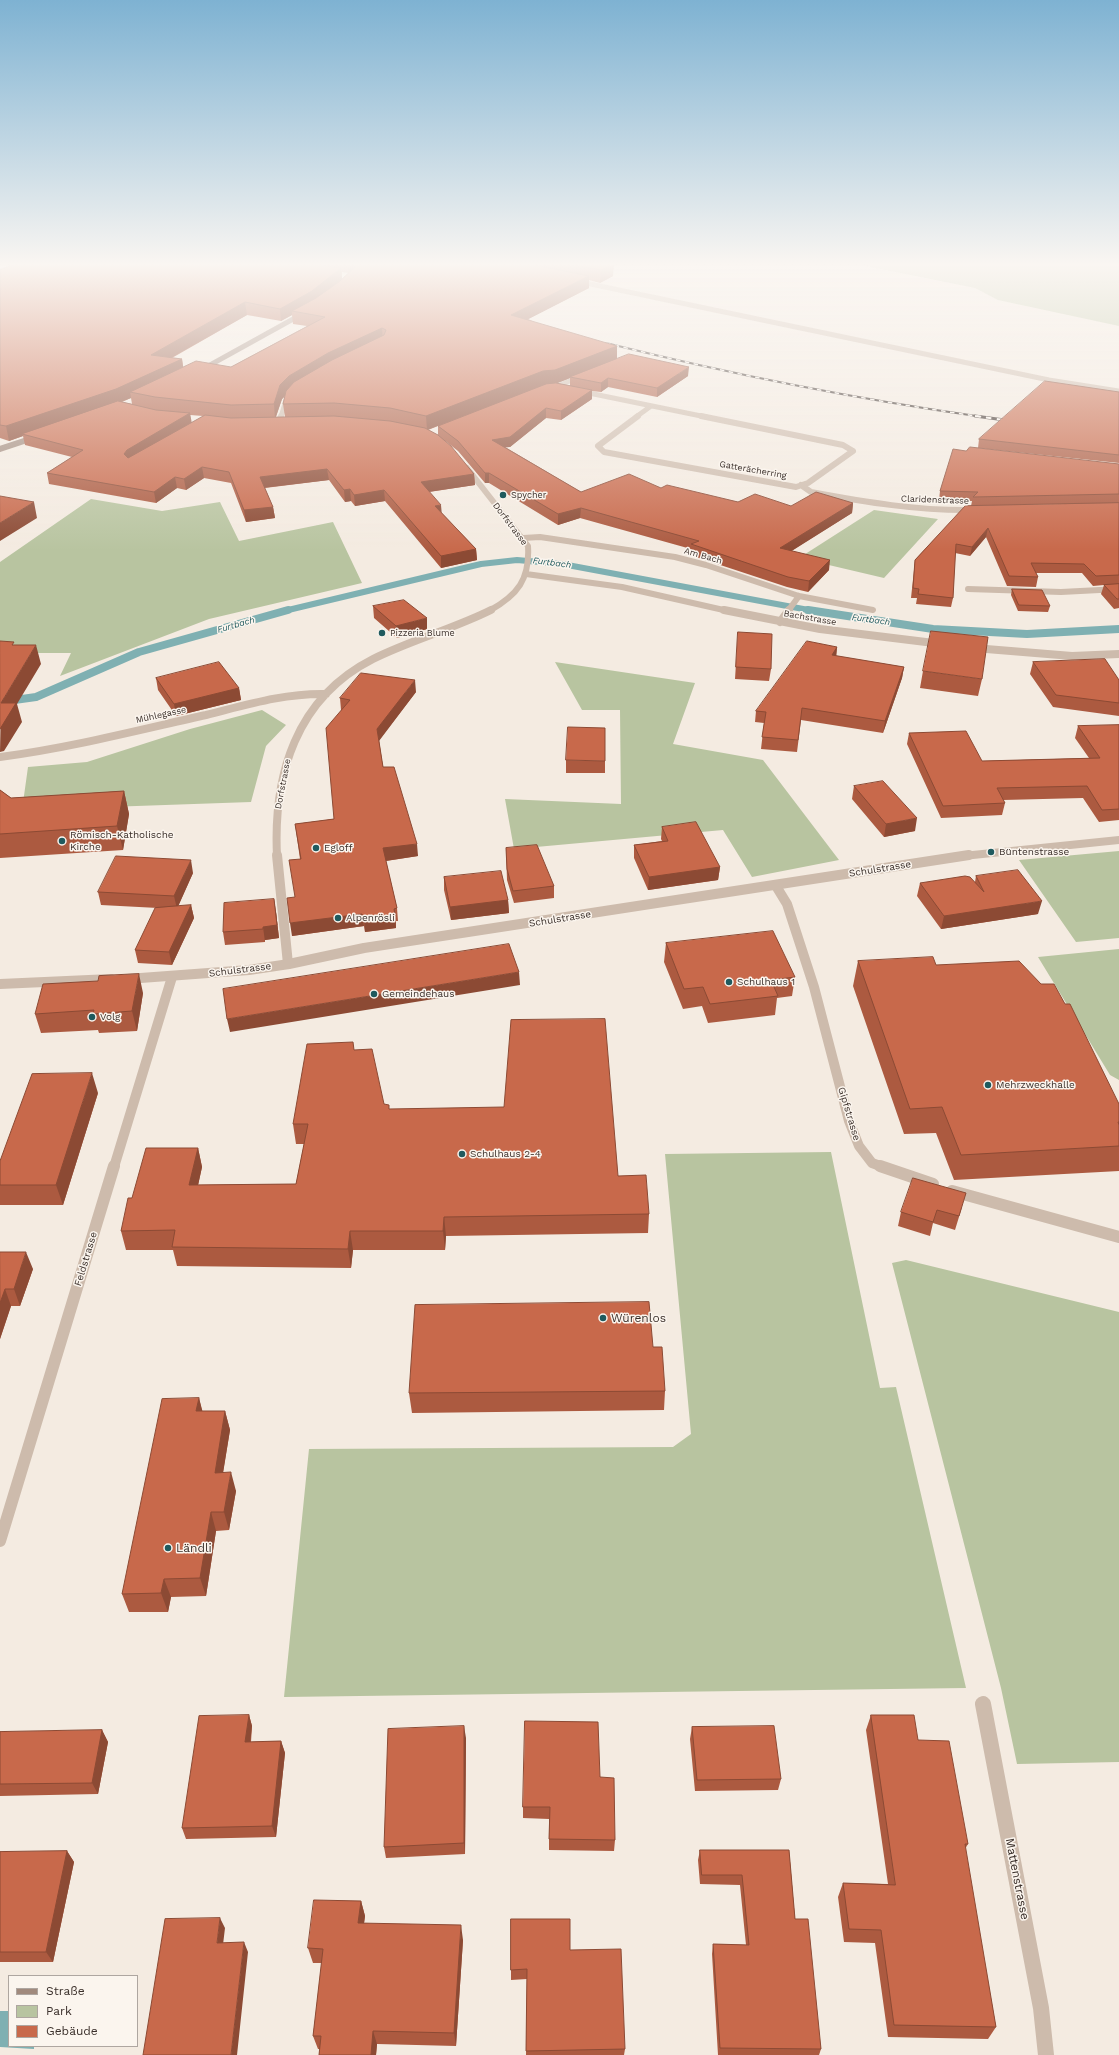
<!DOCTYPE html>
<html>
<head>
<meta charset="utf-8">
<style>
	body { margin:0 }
	#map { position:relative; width:1119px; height:2055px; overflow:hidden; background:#f4ebe1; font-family:"Work Sans",sans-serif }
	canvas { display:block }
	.legend { position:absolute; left:8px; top:1975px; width:130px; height:72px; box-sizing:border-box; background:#fbf5ee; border:1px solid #aea6a0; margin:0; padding:5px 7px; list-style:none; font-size:12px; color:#3b302b }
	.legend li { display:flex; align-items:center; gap:8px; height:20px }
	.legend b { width:20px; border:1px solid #aea6a0 }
</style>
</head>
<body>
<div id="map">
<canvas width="1119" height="2055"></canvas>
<ul class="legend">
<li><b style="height:5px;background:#a18a7d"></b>Straße</li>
<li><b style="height:11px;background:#b8c4a0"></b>Park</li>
<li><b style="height:11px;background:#c8694b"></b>Gebäude</li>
</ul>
</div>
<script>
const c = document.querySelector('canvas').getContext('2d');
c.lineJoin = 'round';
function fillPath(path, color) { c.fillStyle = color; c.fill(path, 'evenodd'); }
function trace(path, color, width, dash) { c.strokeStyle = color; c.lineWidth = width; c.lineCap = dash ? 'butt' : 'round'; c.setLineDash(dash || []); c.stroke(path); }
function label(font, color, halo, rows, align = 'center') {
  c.font = font + ' "Work Sans",sans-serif'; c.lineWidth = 3; c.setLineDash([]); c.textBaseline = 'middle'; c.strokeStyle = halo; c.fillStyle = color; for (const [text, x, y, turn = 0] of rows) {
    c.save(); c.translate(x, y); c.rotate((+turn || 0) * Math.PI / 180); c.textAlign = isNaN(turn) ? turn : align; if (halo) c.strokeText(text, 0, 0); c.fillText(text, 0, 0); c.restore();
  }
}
fillPath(new Path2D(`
	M874 263H1119V326L998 300 975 288 866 266Z
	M91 499 162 511 220 502 239 541 333 522 362 583 209 619 60 676 71 653H0V562Z
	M874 510 938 519 884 578 799 558Z
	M555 662 695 683 673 744 763 760 839 860 752 877 723 830 514 849 505 799 621 804 620 710H582Z
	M262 710 286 725 266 746 251 802 22 810 28 767 87 762 190 729Z
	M1119 851V938L1076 942 1019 860Z
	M1119 949V1080L1110 1075 1038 957Z
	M831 1152 880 1388 896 1387 966 1688 284 1697 309 1449 673 1447 691 1434 665 1154Z
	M906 1260 1119 1312V1762L1017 1764 1001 1688 892 1263Z`), '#b8c4a0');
fillPath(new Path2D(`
	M0 2011H9V2046H34V2049L0 2047Z`), '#7fb0b2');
trace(new Path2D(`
	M284 611 481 564 517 560 562 564 814 611`), '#7fb0b2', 6);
trace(new Path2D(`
	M808 610 933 629 1027 634 1119 629
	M0 702 36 697 139 652 288 610`), '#7fb0b2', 8);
trace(new Path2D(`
	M576 281 1049 380 1119 391
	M550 389 582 376
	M579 391 706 417
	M281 417 286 400 290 396
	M636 417 651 406`), '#cdbbac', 5);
trace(new Path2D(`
	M638 416 598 446 604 452 796 487 808 483 853 451 843 445 701 416
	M279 422 281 416
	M467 468 528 546C530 579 518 595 489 611
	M801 485 811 492C865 502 918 511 973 510
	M523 538 540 537 675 557 706 565 799 596 873 610
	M526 574 622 587 728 611
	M968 589 1061 592 1119 589
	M788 611 799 596`), '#cdbbac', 6);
trace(new Path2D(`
	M724 610 820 629 942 644
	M780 622 789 610
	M974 648 1072 656 1119 654
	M0 757C69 748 139 730 206 715 246 705 284 693 326 694
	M277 856C273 775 296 698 373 659 411 640 453 629 491 610`), '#cdbbac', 8);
trace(new Path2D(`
	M277 855 288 964
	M776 886 787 904 814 987 849 1121 859 1146 872 1163 883 1167
	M114 1167 172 977`), '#cdbbac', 10);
trace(new Path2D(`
	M880 1166 933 1184
	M952 1191 1119 1237
	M0 1541 114 1166`), '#cdbbac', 12);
trace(new Path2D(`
	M983 1704 1041 2008 1046 2055`), '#cdbbac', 16);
trace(new Path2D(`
	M963 856 1119 840`), '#cdbbac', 8);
trace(new Path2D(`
	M127 979 249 970 289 964 364 948 969 855
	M0 984 111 979`), '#cdbbac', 10);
trace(new Path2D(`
	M201 370 304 313`), '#a18a7d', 5);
trace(new Path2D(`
	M0 449 36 437`), '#a18a7d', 6);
const railFar1 = new Path2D(`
	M606 343C730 374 856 399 983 417`);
const rail = new Path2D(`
	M975 416 1012 421`);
trace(railFar1, '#3b302b', 2);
trace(rail, '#3b302b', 3);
trace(railFar1, '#fbf5ee', 1.5, [4.5]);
trace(rail, '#fbf5ee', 2, [5.5]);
fillPath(new Path2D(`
	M18 263H609L613 276 600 283 589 280V288L528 319 617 359 688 376 657 397 608 387 601 392 592 391V399L561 420 546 418 510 447H505L581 492 661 488 738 502 791 506 853 503 852 513 791 551 829 570 808 592 787 587 690 555 691 549 580 518 558 525 489 483H485L458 451 444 440 474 474 475 485 429 492 441 512 476 549 477 560 441 568 385 501 355 506 351 501 345 502 329 480 265 488 273 507 275 518 246 522 231 483 204 478 186 490 177 488 156 503 49 484 47 473 72 457 25 445 23 436 9 441 0 438V270ZM342 272 348 273 342 279ZM247 315 281 321 292 315 293 324 307 326 231 367H183L182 359 172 358ZM570 378V386L557 383 565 380ZM285 396 283 404 285 417H276L282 399ZM131 398 132 404 122 402ZM190 415 203 416 191 423ZM438 426V435L428 430Z
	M1119 392V463L978 448 979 439Z
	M966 451 1119 464V503L971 506 972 501 939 500 940 491Z
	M1119 503V608L1114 609 1101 594 1104 585 1093 586 1082 573H1036L1038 577 1036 587 1007 586 986 537 970 556 955 553 953 598 951 607 916 604 917 598H911L914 570 915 560 965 506Z
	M1012 589 1050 606 1048 612 1018 611 1011 595Z
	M373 606 427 629 397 638 374 618Z
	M738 632 771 669 769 681 735 679Z
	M837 647 836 656 904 667 902 678 883 733 801 720 797 752 761 749 764 723 755 722 756 711Z
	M1033 662 1119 680V716L1053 707 1030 674Z
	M923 671 982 679 978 696 920 688Z
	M156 678 239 688 241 700 176 716 158 690Z
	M416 692 379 740 383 767 418 856 386 861 397 908 398 921H396V928L365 932 364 926 292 936 295 897 300 859 295 824 334 819 341 710 340 698Z
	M1119 725V820L1099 822 1083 798 1003 800 1005 803 1002 815 941 818 907 744 909 733 982 761 1089 758 1075 738 1078 726Z
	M566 760 605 761V773H566Z
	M854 786 915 831 884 837 852 799Z
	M0 790 11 798 124 791 129 814 123 850 0 858Z
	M662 827 720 867 718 880 648 890 634 858V845L662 841 661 839Z
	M506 848 554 886V898L514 903 507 880Z
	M193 873 178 906 191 905 194 918 172 965 138 963 135 950 158 908 101 905 98 892Z
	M976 876 1038 914 941 929 917 896 920 883 975 882Z
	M444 877 508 900 509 913 451 920 444 890Z
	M276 912 279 938 265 940V942L225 945 223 932Z
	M666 943 795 977 792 996 777 998 775 1015 708 1023 702 1006 683 1009 664 962Z
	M858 961 936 965 1119 1104V1171L954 1180 936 1133 904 1134 853 986Z
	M143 993 137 1031 99 1033 98 1030 41 1033 35 1014Z
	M354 1050 384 1104 389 1109 618 1176 649 1214 648 1233 446 1236 445 1250H353L351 1268 177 1266 173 1250H126L121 1231 132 1198 198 1148 202 1167 198 1185 296 1184 304 1144H296L293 1124Z
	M98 1093 63 1205H0V1161Z
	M962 1207 955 1230 933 1223 930 1236 898 1226 901 1212Z
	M0 1252 33 1269 20 1306H11L0 1339Z
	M653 1347 665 1391 664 1410 412 1413 409 1393Z
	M199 1398 202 1411H225L230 1430 223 1472 236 1491 229 1530 216 1531 206 1596 171 1597 168 1612H129L122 1594Z
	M249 1715 252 1726 251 1742 281 1741 285 1753 276 1837 186 1839 182 1828Z
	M871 1715 918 1740 968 1844 965 1849 996 2027 988 2039 888 2037 875 1943 844 1942 838 1897 843 1883 888 1884 866 1730Z
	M692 1727 781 1779 778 1790 695 1791 690 1739Z
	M102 1730 108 1742 98 1794 0 1796V1732Z
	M466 1738 465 1854 386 1858 384 1847Z
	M600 1777 615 1840 614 1851 549 1850V1819L523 1818V1807Z
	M700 1850H789L795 1919 821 2049 819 2055H718L712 1954 713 1944 746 1945 740 1885 700 1884 698 1860Z
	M67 1851 74 1862 53 1962H0V1852Z
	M361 1901 365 1916 364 1923 463 1940 456 2046 377 2044 376 2055H319L320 2049H318L313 2036 322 1963H313L308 1948Z
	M570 1950 625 2049 624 2055H526L527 1979 511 1980V1970Z`), '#ac5a40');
fillPath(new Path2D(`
	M348 263H359L349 273Z
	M614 264 613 276 600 283 601 270Z
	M341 268 342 280 313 304 292 311V315L281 321 280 309Z
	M589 276V288L511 328V315Z
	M245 302 247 315 153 368 151 355Z
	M382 328 383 341 291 390 282 399 275 419 274 404 280 385 289 376 328 353Z
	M617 346V359L570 377V378L555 384 544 385 427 430 426 416 543 371Z
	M182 359 184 373 130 392 131 398 118 403 22 434 23 436 9 441 6 426Z
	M689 367 688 376 657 397V388Z
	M608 378V387L601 392V383Z
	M592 390V399L561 420V411Z
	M546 408V418L510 447 492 449V440Z
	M190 413 192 424 129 461 124 454 127 450Z
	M202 467 204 478 186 490 184 479Z
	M327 469 329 480 262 488 260 477Z
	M485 473H489V483H485Z
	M474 474 475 485 421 493V482Z
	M175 477 177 488 156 503 154 492Z
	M350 489 351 501 345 502 344 490Z
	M384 490 385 501 355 506 354 495Z
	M34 502 37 518 0 541V523Z
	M853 503 852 513 779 559 780 548Z
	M441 505 442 516 435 506Z
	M273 507 275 518 246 522 244 510Z
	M581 508 580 518 558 525V514Z
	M988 528 986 537 970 556 972 547Z
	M476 549 477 560 441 568V556Z
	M830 560 829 570 808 592 809 581Z
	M427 618V629L397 638 396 626Z
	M36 645 41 664 17 704 22 722 4 751 0 752 1 703Z
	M837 647 836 659 832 655Z
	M904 667 902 678 883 733 885 721Z
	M415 680 416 692 379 741 377 729Z
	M239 688 241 700 176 716 174 704Z
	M124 791 129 814 123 850 117 826Z
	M917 818 915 831 884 837 886 824Z
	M417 844 418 856 385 861 383 848Z
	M191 860 193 873 177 909 174 896Z
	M720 867 718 880 648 890 649 877Z
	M274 899 276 912 279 938 265 940V942L263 927Z
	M508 900 509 913 451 920 450 907Z
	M1042 901 1038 914 941 929 944 916Z
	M191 905 194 918 172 965 169 952Z
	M362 914 364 926 292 936 290 923Z
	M395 915 396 928 365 932 364 919Z
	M519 972 520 985 230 1032 227 1019Z
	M139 974 143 993 137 1031 132 1011Z
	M92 1073 98 1093 63 1205 56 1185Z
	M198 1148 202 1167 194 1204 189 1185Z
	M444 1217 446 1236 445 1250 443 1231Z
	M350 1231 353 1250 351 1268 348 1249Z
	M26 1252 33 1269 20 1306 14 1289Z
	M5 1289 11 1306 0 1339V1303Z
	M199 1398 204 1417 196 1411Z
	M225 1411 230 1430 220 1492 215 1473Z
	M231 1472 236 1491 229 1530 224 1512Z
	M211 1512 216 1531 206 1596 200 1578Z
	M164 1579 171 1597 168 1612 161 1593Z
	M249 1715 252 1726 249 1753 245 1742Z
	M464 1726 466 1738 465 1854 464 1843Z
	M102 1730 108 1742 98 1794 92 1783Z
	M281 1741 285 1753 276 1837 272 1826Z
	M67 1851 74 1862 53 1962 46 1952Z
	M361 1901 365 1916 362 1938 358 1923Z
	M220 1918 225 1928 222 1953 217 1943Z
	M461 1925 463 1940 456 2046 454 2033Z
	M244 1942 248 1952 237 2055H231Z
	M373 2031 377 2044 376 2055H371Z`), '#8c4a34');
const building = new Path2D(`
	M18 263H319L327 266 341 268 312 291 280 309 245 302 151 355 182 359 116 389 6 426 0 425V270Z
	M358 263H525L589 276 511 315 617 346 555 370 543 371 426 416 390 408 334 403 283 404 286 391 294 382 332 360 384 335 386 330 382 328 328 353 289 376 280 385 274 404 231 405 155 397 130 392 196 361 231 367 325 317 292 311 316 298 340 281 354 268Z
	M565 263H609L614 264 601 270Z
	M629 354 689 367 657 388 608 378 601 383 570 377Z
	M1045 381 1119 392V455L979 439Z
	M556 383 592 390 561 411 546 408 510 437 492 440 581 492 629 474 661 488 667 485 738 502 755 494 791 506 816 492 853 503 780 548 830 560 809 581 788 577 691 544 699 541 581 508 558 514 489 473H485L458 441 438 426 546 384Z
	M118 401 156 410 190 413 127 450 124 454 128 458 205 415 231 418 334 416 390 421 425 428 438 435 451 446 474 474 421 482 441 505 435 506 476 549 441 556 384 490 354 495 350 489 344 490 327 469 260 477 273 507 244 510 229 472 202 467 184 479 175 477 154 492 47 473 83 450 22 434Z
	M970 447 1119 464V494L973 497 978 492 940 491 953 449 966 451Z
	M0 496 34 502 0 523Z
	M1119 503V575L1096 576 1084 564 1031 563 1038 577 1009 576 988 528 972 547 956 544 953 598 918 594 919 589 913 588 915 560 965 506Z
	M1119 584V599H1117L1104 585Z
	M1012 589 1042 590 1050 606 1019 605Z
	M404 600 427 618 396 626 373 606Z
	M931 631 988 637 982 679 923 671Z
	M738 632 772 634 771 669 736 667Z
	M0 641 14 642 12 645H36L1 703H16L0 729Z
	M807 641 837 647 832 655 904 667 885 721 802 708 798 740 762 737 766 712 756 711Z
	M1105 659 1119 680V703L1056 695 1033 662Z
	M219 662 239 688 174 704 156 678Z
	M361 673 415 680 377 729 383 767H394L417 844 383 848 397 908 394 909 395 915 364 919 362 914 290 923 287 898 295 897 289 860 301 859 295 824 334 819 326 728 350 700 340 698Z
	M1119 725V809L1102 810 1087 786 997 788 1005 803 943 806 909 733 966 731 982 761 1100 758 1078 726Z
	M568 727 605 728V761L566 760Z
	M883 781 917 818 886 824 854 786Z
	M0 790 11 798 124 791 117 826 0 834Z
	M696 822 720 867 649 877 634 845 668 841 662 827Z
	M537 845 554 886 513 891 507 869 506 848Z
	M116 856 191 860 174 896 98 892Z
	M1018 870 1042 901 944 916 920 883 965 876 970 877 984 892 976 876Z
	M501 871 508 900 450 907 444 877Z
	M274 899 277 925 263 927V929L223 932 224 903Z
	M191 905 169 952 135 950 155 908Z
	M773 931 795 977 771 980 778 996 710 1004 703 987 684 989 666 943Z
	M509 944 519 972 227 1019 223 989Z
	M933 957 936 965 1019 961 1041 984H1054L1065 1004H1070L1119 1104V1122H1118L1119 1125V1146L961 1155 942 1107 910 1109 858 961Z
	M139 974 132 1011 93 1014 94 1010 35 1014 43 984 98 981 99 976Z
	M605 1019 618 1176 646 1175 649 1214 444 1217 443 1231H350L348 1249 172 1247 175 1230 121 1231 128 1198H132L146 1148H198L189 1185 296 1184 308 1124H293L307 1044 353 1042 354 1050 372 1049 384 1104 389 1105V1109L504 1107 511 1020Z
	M92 1073 56 1185H0V1161L32 1074Z
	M913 1178 966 1193 959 1216 937 1210 933 1222 901 1212Z
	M0 1252H26L14 1289H5L0 1303Z
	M649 1302 653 1347H662L665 1391 409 1393 415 1305Z
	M199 1398 196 1411H225L215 1473 231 1472 224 1512H211L200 1578 164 1579 161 1593 122 1594 162 1399Z
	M249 1715 245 1742 281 1741 272 1826 182 1828 199 1716Z
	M871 1715H914L918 1740 949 1741 968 1844H965L996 2027 894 2025 881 1930 849 1929 843 1883 895 1885Z
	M525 1721 598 1722 600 1777 614 1778 615 1840 549 1839 550 1807H523Z
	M464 1726V1843L384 1847 388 1729Z
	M774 1726 781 1779 697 1780 692 1727Z
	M102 1730 92 1783 0 1784V1732Z
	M700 1850H789L795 1919H808L821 2049 720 2048 713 1944 749 1945 742 1875H702Z
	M67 1851 46 1952H0V1852Z
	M314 1900 361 1901 358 1923 461 1925 454 2033 373 2031 371 2055H319L321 2036H313L323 1949 308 1948Z
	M220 1918 217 1943 244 1942 231 2055H143L165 1919Z
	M511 1919H570V1950L621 1949 625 2049 526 2051 527 1969 511 1970Z`);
fillPath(building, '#c8694b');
trace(building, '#8c4a34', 1);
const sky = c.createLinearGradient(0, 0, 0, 551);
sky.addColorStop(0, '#7eb2d2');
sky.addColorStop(0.48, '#faf6f2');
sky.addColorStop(1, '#faf6f200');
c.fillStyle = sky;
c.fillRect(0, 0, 1119, 551);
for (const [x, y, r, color] of [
	[503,495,4,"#1f5a5e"],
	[382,633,4,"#1f5a5e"],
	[62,841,4,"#1f5a5e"],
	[316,848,4,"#1f5a5e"],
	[991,852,4,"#1f5a5e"],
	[338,918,4,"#1f5a5e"],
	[729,982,4,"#1f5a5e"],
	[374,994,4,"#1f5a5e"],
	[92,1017,4,"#1f5a5e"],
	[988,1085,4,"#1f5a5e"],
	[462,1154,4,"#1f5a5e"],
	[603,1318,4,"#1f5a5e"],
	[168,1548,4,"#1f5a5e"]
]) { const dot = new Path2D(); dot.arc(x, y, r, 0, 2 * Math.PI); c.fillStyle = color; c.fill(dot); trace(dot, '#fbf5ee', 1.5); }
label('9px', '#3b302b', '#fbf5ee', [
	["Gatterächerring",753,470,10],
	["Claridenstrasse",935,500,2],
	["Dorfstrasse",510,524,53],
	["Am Bach",703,556,16],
	["Bachstrasse",810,618,10],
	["Mühlegasse",161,715,-12],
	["Dorfstrasse",283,784,-79]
]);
label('9px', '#3b302b', '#fbf5ee', [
	["Spycher",511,495],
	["Pizzeria Blume",390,633]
], 'left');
label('italic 9px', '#1f5a5e', '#fbf5ee', [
	["Furtbach",552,563,7],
	["Furtbach",871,620,8],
	["Furtbach",236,625,-16]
]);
label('10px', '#3b302b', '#fbf5ee', [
	["Römisch-Katholische",70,835],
	["Kirche",70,847],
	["Egloff",324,848],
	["Büntenstrasse",999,852],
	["Alpenrösli",346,918],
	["Schulhaus 1",737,982],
	["Gemeindehaus",382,994],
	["Volg",100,1017],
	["Mehrzweckhalle",996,1085],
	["Schulhaus 2-4",470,1154]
], 'left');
label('10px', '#3b302b', '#fbf5ee', [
	["Schulstrasse",880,869,-9],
	["Schulstrasse",560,919,-9],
	["Schulstrasse",240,970,-7],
	["Gipfstrasse",849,1114,73],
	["Feldstrasse",86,1259,-73]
]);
label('12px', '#3b302b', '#fbf5ee', [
	["Würenlos",611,1318],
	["Ländli",176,1548]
], 'left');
label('12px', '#3b302b', '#fbf5ee', [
	["Mattenstrasse",1017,1879,79]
]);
</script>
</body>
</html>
